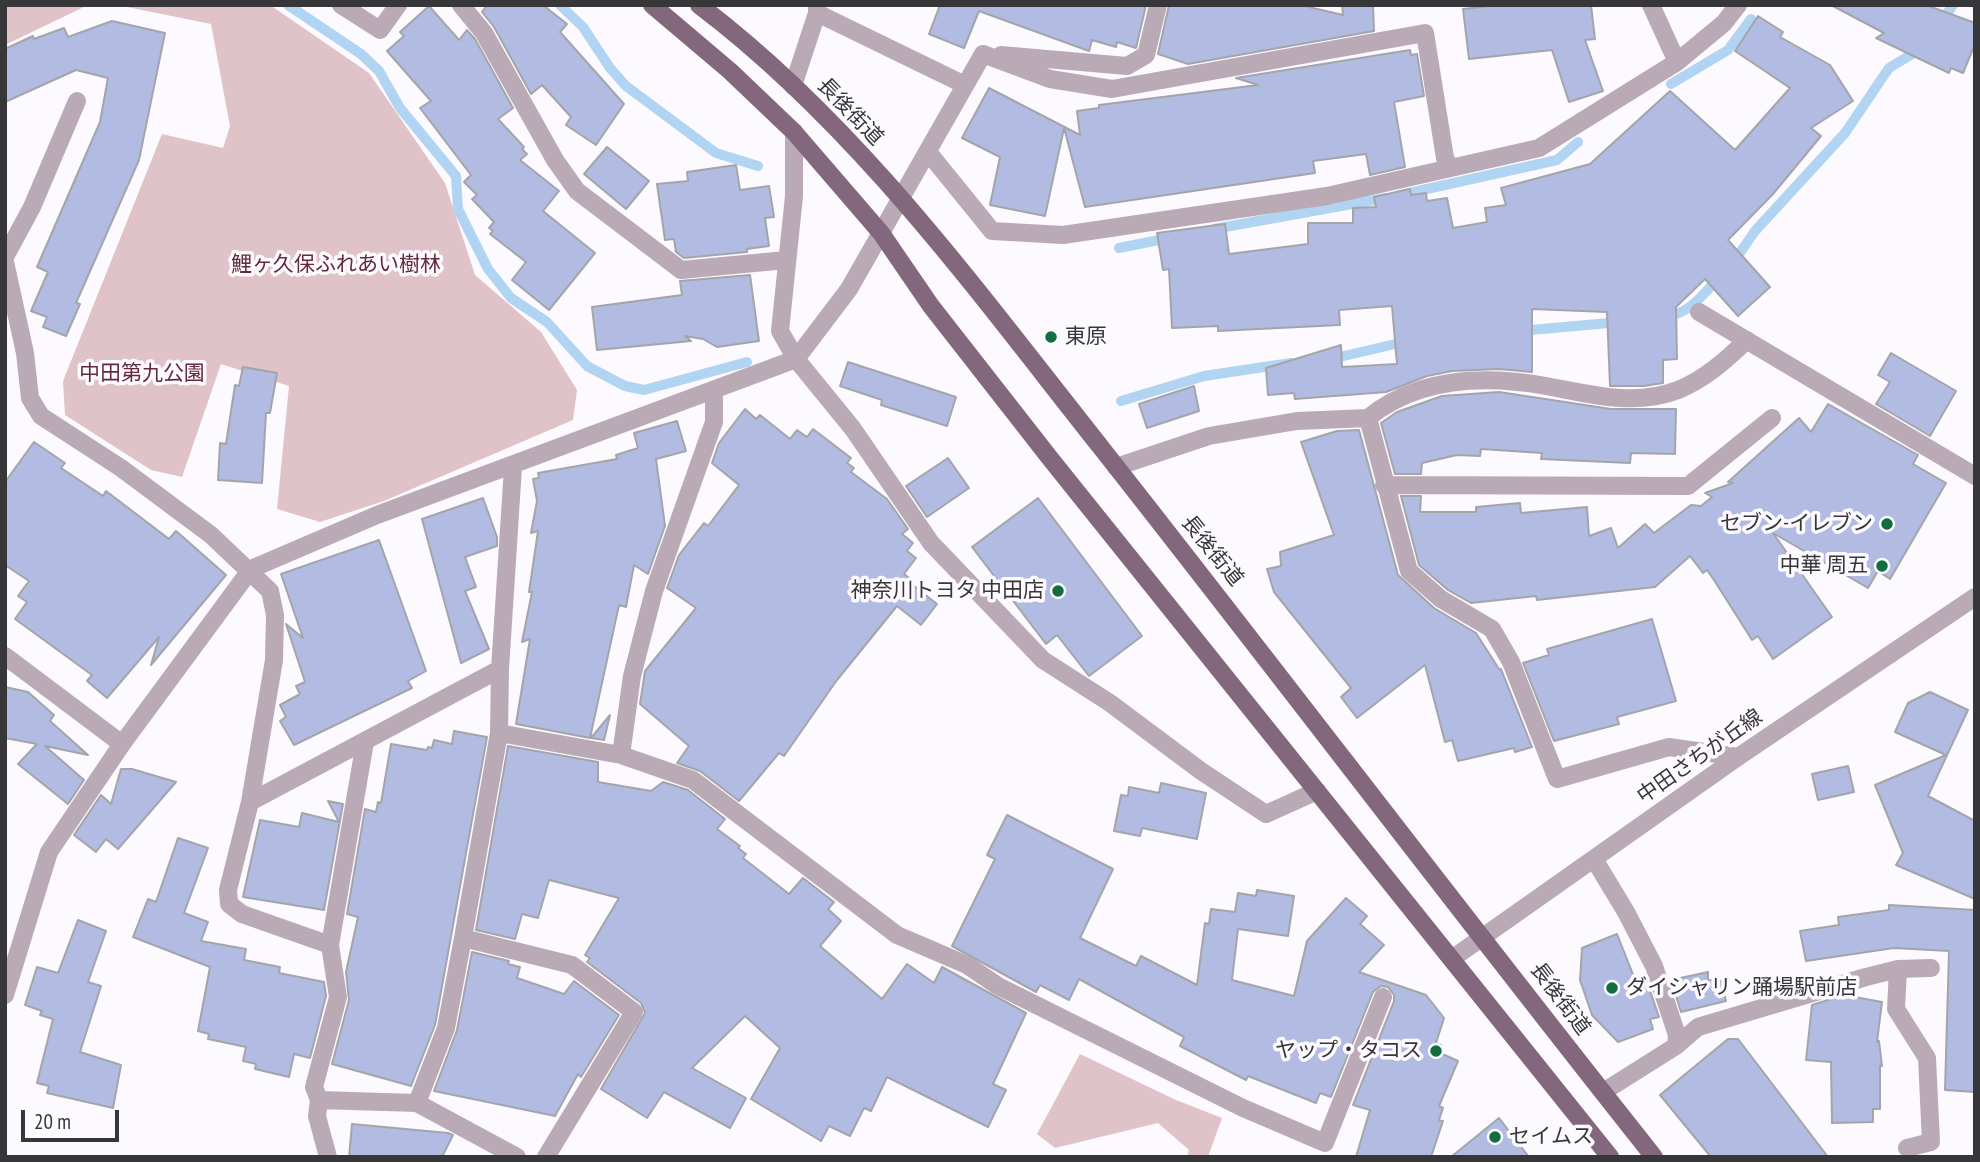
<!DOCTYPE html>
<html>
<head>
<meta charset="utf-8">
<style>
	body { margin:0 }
	#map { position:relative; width:1980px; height:1162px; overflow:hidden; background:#fcfafe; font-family:"PT Sans Narrow",sans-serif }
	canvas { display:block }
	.frame { position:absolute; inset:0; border:7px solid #373638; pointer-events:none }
	.scale { position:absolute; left:21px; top:1110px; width:98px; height:32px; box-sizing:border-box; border:4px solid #373638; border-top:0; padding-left:9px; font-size:21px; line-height:24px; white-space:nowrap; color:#373638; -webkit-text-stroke:5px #fcfafe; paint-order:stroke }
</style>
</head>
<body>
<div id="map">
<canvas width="1980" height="1162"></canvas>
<div class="frame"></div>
<div class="scale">20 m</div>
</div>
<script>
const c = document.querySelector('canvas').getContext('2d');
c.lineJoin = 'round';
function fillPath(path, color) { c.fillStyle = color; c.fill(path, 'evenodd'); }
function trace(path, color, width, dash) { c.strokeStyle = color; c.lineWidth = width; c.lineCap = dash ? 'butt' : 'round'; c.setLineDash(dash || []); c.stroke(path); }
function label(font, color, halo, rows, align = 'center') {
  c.font = font + ' "PT Sans Narrow","Noto Sans JP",sans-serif'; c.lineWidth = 7; c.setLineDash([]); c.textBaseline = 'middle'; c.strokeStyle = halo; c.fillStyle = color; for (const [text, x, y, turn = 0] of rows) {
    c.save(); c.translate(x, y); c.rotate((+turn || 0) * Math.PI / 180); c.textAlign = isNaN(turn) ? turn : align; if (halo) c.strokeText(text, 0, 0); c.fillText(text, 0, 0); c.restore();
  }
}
fillPath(new Path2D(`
	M5 5H88L5 45Z
	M117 5H270L369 73 445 183 475 275 541 332 577 390 573 420 384 501 320 522 277 509 289 386 221 364 182 477 151 470 65 415 63 381 162 134 223 148 230 126 211 24Z
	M1080 1054 1176 1100 1222 1118 1208 1157H1187L1189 1150 1158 1123 1055 1148 1037 1134Z`), '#e0c3c9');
trace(new Path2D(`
	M288 5 361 54 379 71 400 108 456 176 458 209 488 269 511 298 547 322 587 366 625 386 644 390 747 362
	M560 5 583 27 610 68 626 86 716 153 758 166
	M1941 22 1953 5
	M1671 84 1728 50 1751 19
	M1400 195 1557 160 1578 142
	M1214 229 1385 198
	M1119 248 1169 238
	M1733 263 1755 231 1845 133 1889 68 1922 48
	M1663 317C1689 315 1704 294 1720 276
	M1520 331 1620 322
	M1331 359 1408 341
	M1121 401 1204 376 1291 363`), '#b1d4f2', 10);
const building = new Path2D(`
	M487 5H543L567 24 560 32 624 104 596 145 566 125 571 117 542 85 531 94 494 27 482 12Z
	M940 5H1146L1136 48 1117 42 1116 47 1092 40 1089 51 979 11 964 48 929 34Z
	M1169 5H1300L1343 15 1342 5H1373L1374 31 1188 64 1158 54Z
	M1500 5H1591L1595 39 1585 40 1603 91 1569 102 1552 50 1469 59 1463 9Z
	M1831 5H1926L1975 23V44L1963 73 1951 68 1949 73 1876 38 1884 33Z
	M429 6 459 40 467 30 475 39 513 108 498 119 524 147 522 149 527 154 520 160 559 191 543 211 595 253 549 310 512 280 526 262 490 234 493 231 489 228 494 222 472 199 477 195 464 182 471 175 420 108 431 101 387 51 404 36 400 32Z
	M1758 16 1783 32 1780 37 1830 65 1853 101 1811 128 1821 136 1773 194 1728 240 1770 287 1738 316 1705 279 1676 307 1677 359 1663 360V383L1644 386H1610L1607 312 1532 309V372L1499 369 1452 371 1427 376 1386 392 1295 399 1294 393 1268 395 1266 368 1341 345 1342 367 1397 364 1392 306 1339 310 1340 325 1218 331V326L1172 328 1169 269 1163 270 1157 233 1225 224 1229 254 1308 244V223H1353V208L1376 207 1374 197 1410 189 1411 195 1426 193 1427 201 1447 198 1453 228 1487 222 1485 208 1506 205 1501 188 1590 164 1670 91 1735 150 1790 88 1735 51Z
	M112 21 165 33 139 160 76 303 80 304 66 336 43 327 47 317 31 311 48 272 37 267 100 122 108 78 76 70 5 102V49L33 36 34 39 64 28 68 37Z
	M1410 50 1411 55 1417 54 1424 96 1394 102 1405 167 1370 175 1366 154 1313 161 1315 173 1085 207 1064 128 1045 216 990 205 1000 157 962 138 989 88 1080 135 1077 111 1099 108V105L1258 85 1236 78Z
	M607 147 649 181 626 209 584 174Z
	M736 165 740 190 769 186 774 217 765 218 769 246 747 249V252L684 258 676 252 674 239 665 240 657 184 688 181 687 172Z
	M750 275 759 341 717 347 703 339 685 336 691 341 597 350 592 307 682 295 680 281Z
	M1891 353 1956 391 1930 436 1876 404 1890 382 1878 375Z
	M848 362 956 397 947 426 881 405 882 400 840 386Z
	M243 367 277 373 270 413H266L262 483 218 480 220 443 226 444 235 385 239 386Z
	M1194 386 1199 411 1147 428 1139 404Z
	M1499 392 1611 409H1676L1675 454 1631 453 1630 463 1541 459 1542 453 1481 449 1480 456 1457 455 1422 463 1421 474H1395L1381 423 1397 412 1442 396Z
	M1828 404 1918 455 1913 464 1946 483 1890 579 1878 571 1868 588 1773 533 1832 617 1773 659 1758 636 1752 640 1714 580 1707 570 1703 573 1690 556 1655 587 1537 600 1536 596 1471 603 1448 590 1419 565 1401 496H1421L1420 512H1476V507L1520 503 1521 513 1587 507 1589 536 1611 528 1618 548 1645 524 1654 533 1691 505 1701 506 1712 497 1705 493 1733 483 1728 482 1799 418 1811 432Z
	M745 409 756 419 760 415 790 439 797 430 807 437 813 429 851 458 847 463 854 468 851 472 887 499 908 529 902 534 913 543 907 551 916 558 904 574 912 580 910 583 937 604 921 625 897 606 837 680 784 756 779 753 739 801 700 771 677 763 689 746 640 704 645 671 696 608 667 588 679 555 704 523 708 526 739 485 712 463 719 443Z
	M677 421 686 451 656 459 665 526 648 574 634 565 626 607 619 605 590 738 516 724 530 639 522 642 532 592H529L538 531 531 533 537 501 533 479 539 478 538 473 617 459 616 455 638 448 634 433Z
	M1359 430 1398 575 1434 608 1476 633 1499 669H1501L1532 747 1515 752 1514 748 1458 761 1452 740 1445 742 1425 665 1357 718 1341 697 1351 688 1274 592 1267 569 1281 566 1280 552 1334 535 1301 442 1337 431Z
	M34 442 65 463 61 468 103 496 106 491 169 539 176 531 226 575 151 665 159 637 107 698 87 681 92 675 15 619 27 602 18 596 29 581 5 565V482Z
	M948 458 969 488 927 517 906 486Z
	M483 498 497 537V546L465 557 476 587 465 591 489 649 461 663 422 519Z
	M1038 498 1142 636 1089 676 1057 635 1046 644 972 547Z
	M379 540 426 671 408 681 412 688 294 745 280 721 286 717 280 705 300 694 296 686 305 682 286 624 303 638 281 574Z
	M1652 619 1676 701 1617 717 1619 724 1554 741 1523 663 1549 655 1547 649Z
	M5 687 28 692 54 715 50 721 88 755 45 746 84 780 68 804 18 764 37 744 5 738Z
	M1930 692 1968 710 1928 796 1975 821V899L1896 865 1903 853 1875 785 1946 755 1895 732 1908 703Z
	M610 715 604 740 591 738Z
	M454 731 487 737 435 1025 411 1086 332 1064 349 1000 346 972 358 917 347 914 365 809 376 812 378 802 381 803 391 744 427 750 428 747 432 748 434 740 452 744Z
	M508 746 598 762V782L651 791 663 782 688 790 725 819 717 829 740 846 738 848 746 854 743 858 789 894 803 878 834 902 828 909 841 921 820 946 882 999 907 964 934 983 942 967 1026 1013 993 1084 1006 1090 988 1127 887 1077 871 1111 864 1108 850 1136 829 1126 821 1141 751 1099 780 1048 745 1016 692 1068 746 1098 730 1128 664 1092 647 1118 601 1089 645 1013 641 1003 587 962 590 958 585 955 619 898 549 880 538 918 522 914 515 939 476 930Z
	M1848 766 1854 792 1818 800 1812 774Z
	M121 769H132L176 782 118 849 106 839 96 852 74 835 101 795 111 804Z
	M1161 783 1206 793 1197 839 1142 828 1140 836 1114 831 1121 795 1128 796 1129 787 1159 793Z
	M328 801 343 804 324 910 243 897 260 820 299 827 302 813 339 822Z
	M1007 815 1113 869 1080 938 1136 966 1141 956 1197 985 1205 923 1209 924 1211 909 1235 912 1238 893 1256 896 1257 890 1294 896 1288 936 1238 929 1232 980 1294 996 1307 941 1346 898 1367 916 1360 924 1384 945 1359 972 1426 995 1444 1018 1436 1043 1441 1045 1438 1052 1458 1061 1439 1106 1443 1108 1439 1120 1443 1121 1431 1157H1356L1370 1110 1353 1105 1394 1001V995L1388 987 1381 986 1373 992 1331 1097 1320 1093 1316 1103 1248 1076 1246 1080 1180 1046 1184 1037 1079 979 1069 1000 1040 985 1036 992 952 946 995 859 987 855Z
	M178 838 208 848 184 913 208 922 201 941 246 949 244 960 280 967 279 973 324 982 326 996 310 1058 294 1054 289 1077 255 1069 256 1064 243 1061 246 1047 208 1039 209 1034 198 1031 210 967 133 937 148 899 156 902Z
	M1889 905 1975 910V1092L1945 1090 1949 951 1894 948 1806 961 1800 931 1839 925 1838 917 1889 910Z
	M78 920 106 931 88 982 101 986 80 1052 121 1065 113 1108 47 1093 49 1086 37 1083 53 1019 40 1015 42 1011 25 1005 37 967 58 973Z
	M1617 934 1638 987 1648 985 1659 1017 1650 1019 1653 1029 1618 1042 1592 1015 1580 980 1582 948Z
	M472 952 509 961 508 964 520 967 517 978 564 994 574 981 619 1015 581 1077 578 1074 555 1116 434 1091 457 1030Z
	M1708 972V980L1721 981 1726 1001 1681 1012 1671 980Z
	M1844 995 1882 1002 1877 1042 1879 1041 1882 1066H1880V1109H1873V1122L1832 1123 1831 1062 1806 1060 1812 1005Z
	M1728 1039H1738L1828 1157H1711L1660 1095Z
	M1499 1118 1529 1157H1451Z
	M352 1124 448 1133 453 1135 442 1157H349Z`);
fillPath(building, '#b2bbe2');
trace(building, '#a3a5ab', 2);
trace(new Path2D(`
	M341 5 380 30 398 5
	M461 5 484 33 555 160 577 191 681 270 786 260
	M1651 5 1677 62
	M817 13 965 85
	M983 54 1050 79 1112 89 1425 33 1445 158 1450 167
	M1001 55 1127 66 1146 55 1158 5
	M793 86 817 13V5
	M794 132V196L780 331 796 359 853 429 931 543 1043 660 1110 703 1201 771 1266 814 1317 791
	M928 152 992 231 1063 235 1327 196 1539 148 1677 62 1724 23 1738 5
	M5 257 32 207 77 101
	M5 262 25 353 30 398 41 416 121 468 211 535 270 591 275 615 274 660 250 802 500 669 513 467
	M1699 312 1975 476
	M1368 418C1418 377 1484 375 1546 386 1590 394 1634 407 1678 390 1705 379 1726 360 1747 340
	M1116 467 1209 436 1297 421 1368 418 1409 571 1441 599 1492 629 1511 662 1557 779 1669 747 1738 757
	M1384 485 1688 486 1772 418
	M5 656 122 744
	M500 669 499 733 463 938 572 965 634 1012 546 1157
	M499 733 621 755 693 780 897 935 967 965 998 986 1243 1108 1325 1143 1383 997
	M621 755 632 676 654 591 714 422V391
	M250 802 228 890 229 904 242 914 330 945 338 997 314 1087 319 1100 417 1103 517 1157
	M1594 859 1626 912 1654 966 1677 1035 1676 1046
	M330 945 365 742
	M1453 958 1738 757 1975 597
	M1898 969 1896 1009 1927 1058 1931 1142 1907 1148
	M5 995 49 852 122 744 251 569 377 515 796 359 849 289 983 54
	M1603 1092 1676 1046 1698 1027 1866 977 1898 969 1931 968
	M319 1100 317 1116 328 1157
	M417 1103 446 1028 463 938`), '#baaab6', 18);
trace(new Path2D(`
	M652 5 730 71 794 132 881 233 931 306 1049 457 1610 1157
	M699 5C859 126 979 294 1103 450 1288 685 1468 923 1654 1157`), '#83677c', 18);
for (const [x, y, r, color] of [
	[1051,337,7,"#126d40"],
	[1887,524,7,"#126d40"],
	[1882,566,7,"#126d40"],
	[1058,591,7,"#126d40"],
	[1612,988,7,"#126d40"],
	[1436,1051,7,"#126d40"],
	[1495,1137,7,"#126d40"]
]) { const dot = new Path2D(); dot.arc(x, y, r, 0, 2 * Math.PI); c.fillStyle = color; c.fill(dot); trace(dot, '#fcfafe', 2.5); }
label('21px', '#373638', '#fcfafe', [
	["長後街道",850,112,46],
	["長後街道",1212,551,51],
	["中田さちが丘線",1700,757,-35],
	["長後街道",1560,999,53]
]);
label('21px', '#642a3b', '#fcfafe', [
	["鯉ヶ久保ふれあい樹林",336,265],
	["中田第九公園",142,374]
]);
label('21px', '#373638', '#fcfafe', [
	["東原",1065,337,"left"],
	["セブン-イレブン",1873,524],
	["中華 周五",1868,566],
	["神奈川トヨタ 中田店",1044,591],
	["ダイシャリン踊場駅前店",1626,988,"left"],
	["ヤップ・タコス",1422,1051],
	["セイムス",1509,1137,"left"]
], 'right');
</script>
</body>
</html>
